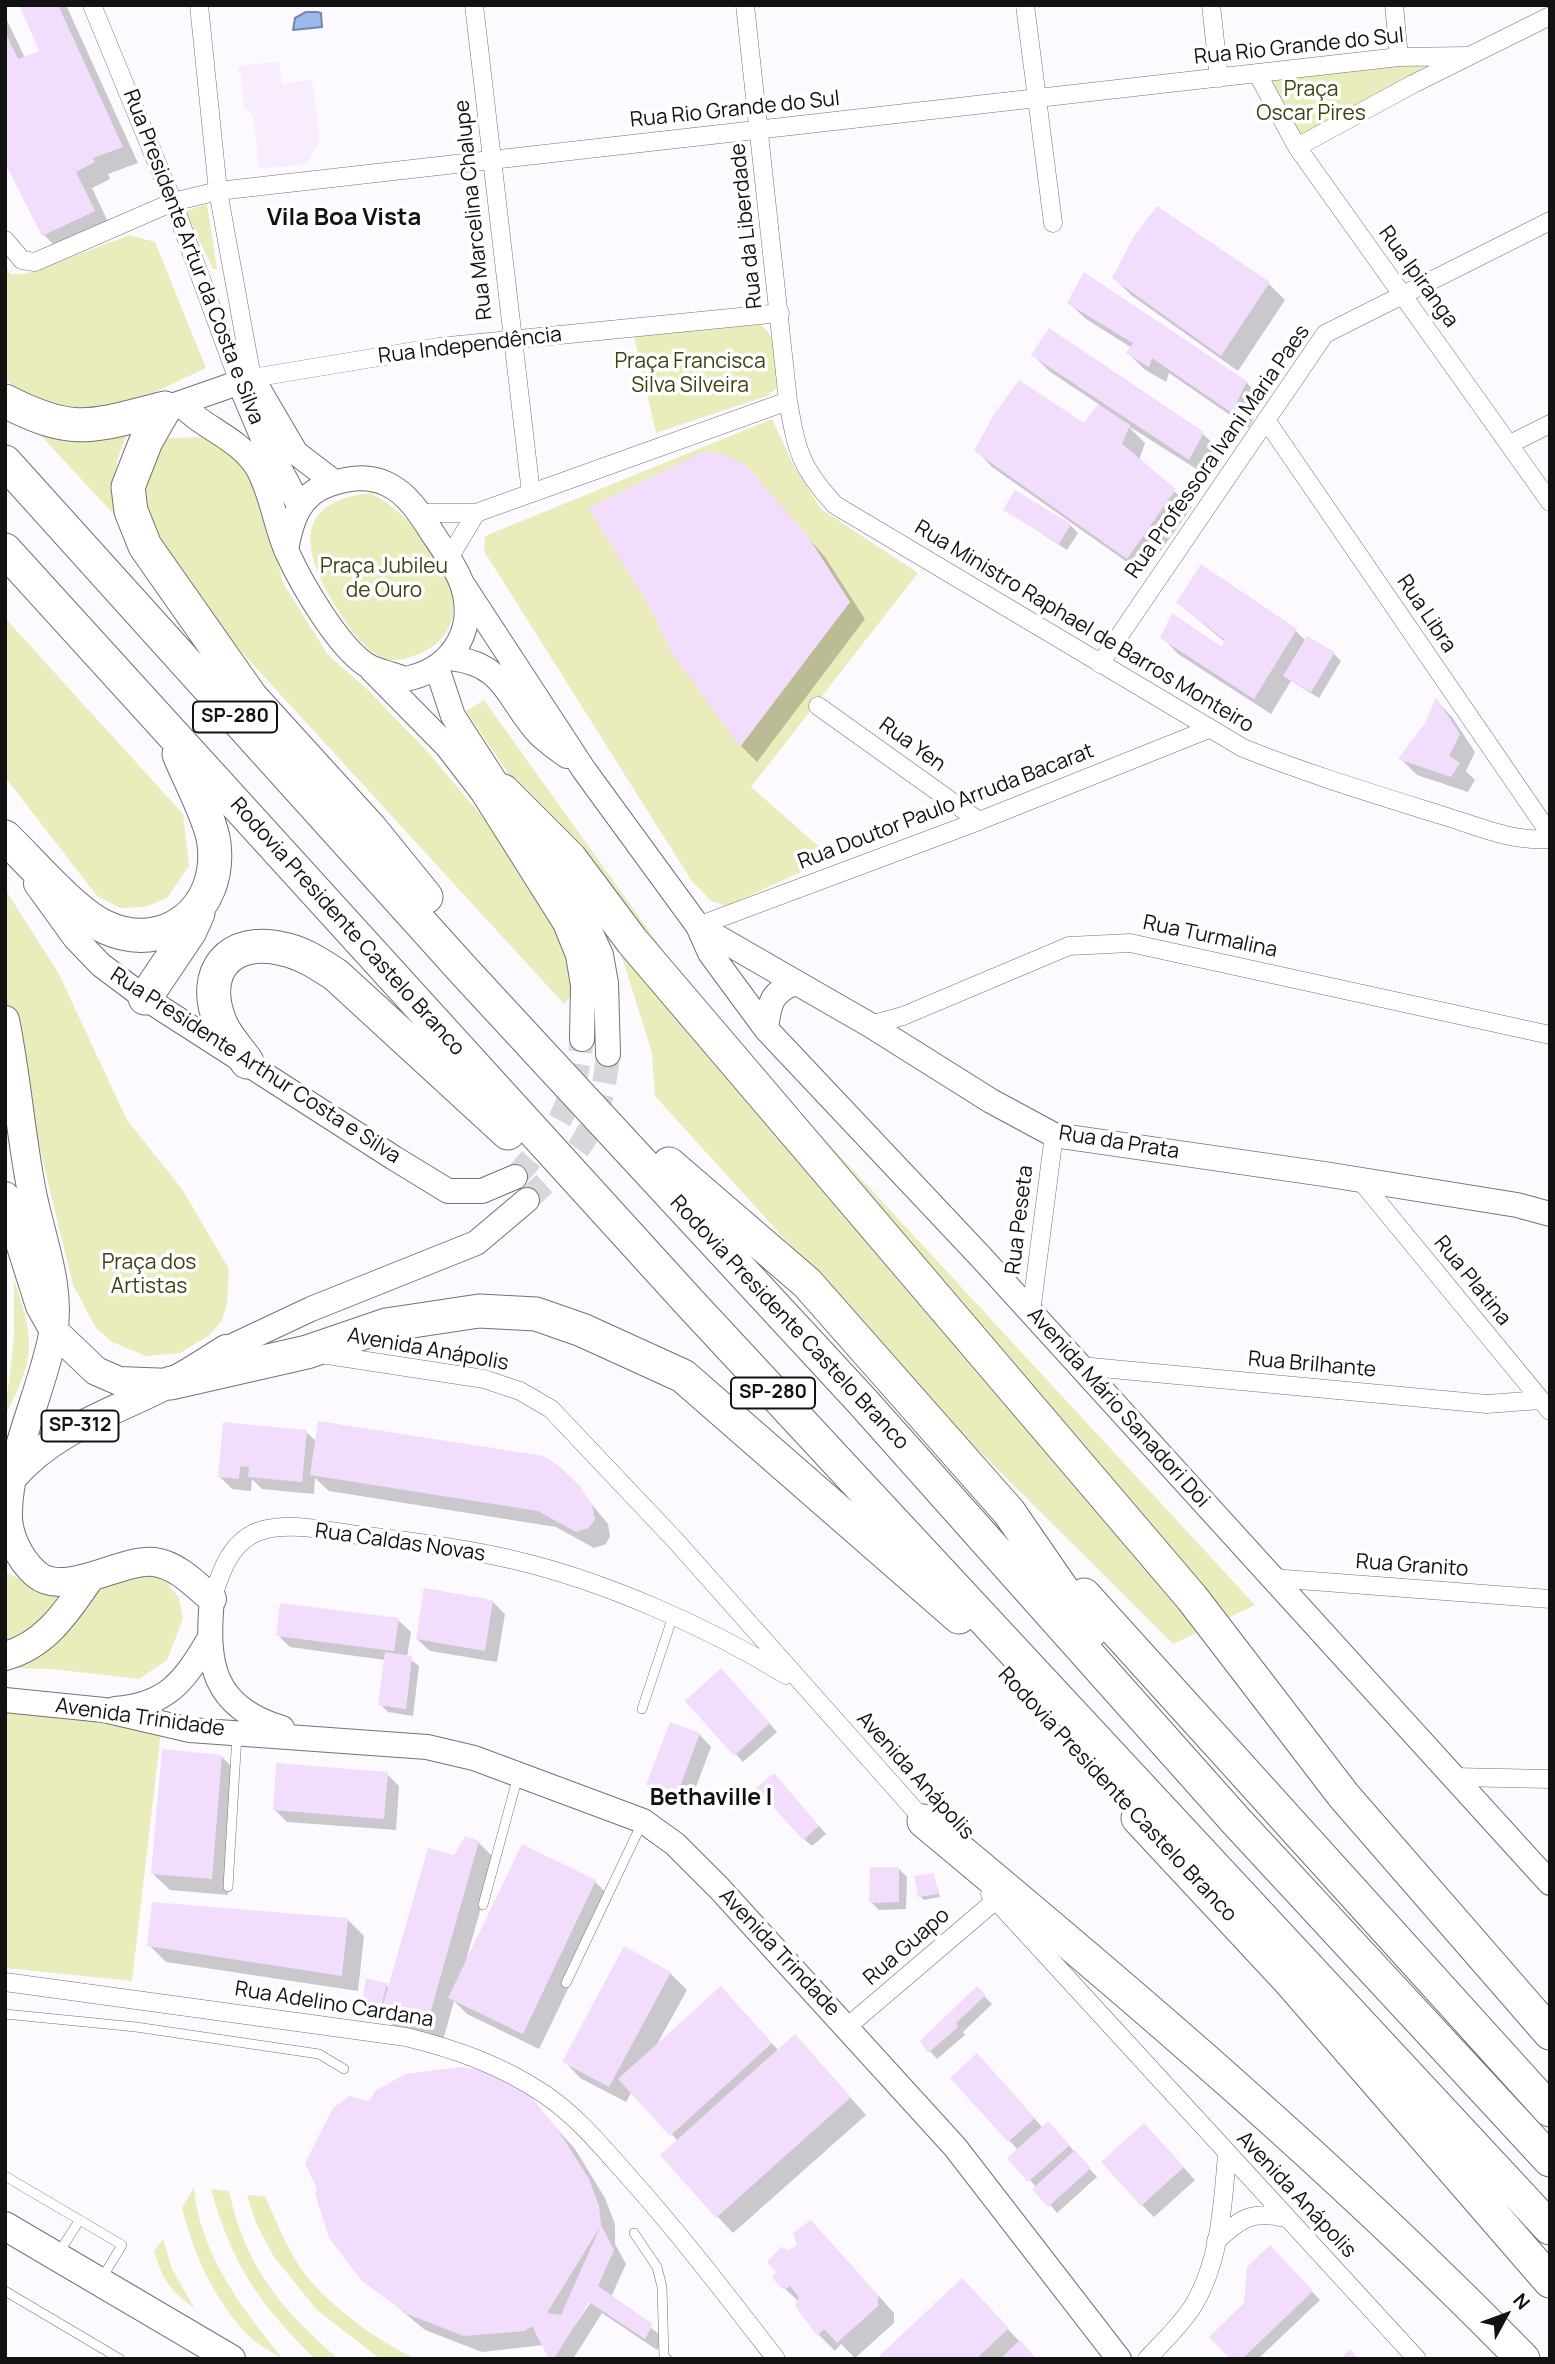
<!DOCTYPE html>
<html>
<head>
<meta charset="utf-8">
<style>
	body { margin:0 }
	#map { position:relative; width:1555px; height:2364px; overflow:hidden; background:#fdfaff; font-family:Manrope,sans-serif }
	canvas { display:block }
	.frame { position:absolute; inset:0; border:7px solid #131213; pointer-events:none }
	.north { position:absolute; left:1471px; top:2280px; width:70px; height:70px; -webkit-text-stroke:5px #fff; paint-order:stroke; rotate:49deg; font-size:19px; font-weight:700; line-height:28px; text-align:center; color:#131213 }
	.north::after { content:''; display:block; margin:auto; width:24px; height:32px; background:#131213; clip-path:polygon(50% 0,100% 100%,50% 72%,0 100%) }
</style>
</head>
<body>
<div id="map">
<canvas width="1555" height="2364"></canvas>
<div class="frame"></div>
<div class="north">N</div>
</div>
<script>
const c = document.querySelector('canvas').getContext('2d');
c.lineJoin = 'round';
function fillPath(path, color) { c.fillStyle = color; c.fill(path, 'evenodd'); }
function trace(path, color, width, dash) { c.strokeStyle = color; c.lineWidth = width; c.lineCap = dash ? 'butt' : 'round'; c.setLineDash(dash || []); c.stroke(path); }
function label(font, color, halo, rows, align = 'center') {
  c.font = font + ' Manrope,sans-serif'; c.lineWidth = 7; c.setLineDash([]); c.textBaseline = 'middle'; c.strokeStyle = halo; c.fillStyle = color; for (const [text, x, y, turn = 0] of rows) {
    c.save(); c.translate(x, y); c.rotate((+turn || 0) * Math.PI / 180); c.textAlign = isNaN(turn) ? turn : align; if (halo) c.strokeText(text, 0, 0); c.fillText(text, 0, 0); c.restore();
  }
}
fillPath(new Path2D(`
	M279 62 282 85 312 79 320 139 307 164 259 169 254 123 253 115 244 107 241 76 237 69 242 65Z`), '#f8edfd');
fillPath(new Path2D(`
	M1432 62 1303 139 1266 80Z
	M207 204 217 269H213L185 211Z
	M130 235 155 242 206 368C168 385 98 425 58 415 37 410 19 393 5 378V265L10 274H25Z
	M753 320C781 334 775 360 777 388L767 396 656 433 634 336Z
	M772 419 795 468 821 509 918 573 751 787 832 858 726 906 711 901 691 880 484 551 485 536Z
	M32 426 129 432C111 465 114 483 119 520Z
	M206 437 237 454 258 482 283 583 328 655 368 690 426 750 486 821 532 890 569 952 571 996 564 1004 236 646 159 546 140 492 144 462 168 438Z
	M370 493C424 519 503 627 411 657 402 660 389 662 380 657 361 647 346 623 335 605 303 553 291 502 370 493Z
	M5 618 183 814 189 866 167 898 145 907 120 908 97 896 5 777Z
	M484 700 708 1013 1255 1605 1173 1644 958 1430 655 1096 652 1053 623 960 575 872 466 711Z
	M5 889 59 974 127 1120 182 1189 229 1269 227 1305 221 1322 208 1336 180 1353 146 1356 112 1342 96 1328 73 1285 37 1137 5 1036Z
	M14 1280C36 1343 35 1357 5 1416L14 1337Z
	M140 1569 160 1574 179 1598 183 1619 167 1660 139 1679 52 1669 5 1668V1572L49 1593Z
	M5 1705 161 1731 132 1981 5 1968Z
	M194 2187C199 2253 243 2310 283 2359 273 2353 260 2346 251 2338 217 2306 193 2253 182 2208Z
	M211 2189 229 2191C241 2248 266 2290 307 2330 318 2340 327 2351 340 2359H315C259 2303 233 2267 211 2189Z
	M247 2195 265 2196C275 2219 285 2243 298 2264 321 2301 378 2342 417 2359H380L317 2310 274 2257 256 2223Z
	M163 2239 172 2269 195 2309C170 2290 163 2281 154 2251Z`), '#eaecbc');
const water = new Path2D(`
	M317 12 321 13 322 27 293 30 295 18 306 12Z`);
fillPath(water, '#9bb9ed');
trace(water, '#7287ac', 2);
fillPath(new Path2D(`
	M21 5H66L138 163 108 174 110 179 92 188 111 228 60 251 44 235 5 162V16L25 58 41 52Z
	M1114 278 1269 284 1285 300 1238 371 1131 295Z
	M1069 303 1246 382 1262 399 1249 428 1169 373 1166 382 1144 369 1128 353 1132 348 1086 319Z
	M1049 331 1203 434 1220 450 1206 475 1127 425 1145 443 1139 460 1192 507 1144 574 992 467 976 450 1085 425 1100 405 1049 371 1033 355Z
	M745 466 825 557 865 619 757 762 741 746 673 652Z
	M1005 510 1070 525 1078 533 1067 550Z
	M1178 603 1296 631 1306 641 1334 654 1341 661 1319 698 1291 681 1271 714 1178 654 1162 637 1224 650 1225 642Z
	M1437 701 1452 717 1475 752 1466 771 1475 780 1468 792 1417 775 1401 759 1426 724Z
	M306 1432 317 1442 572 1480 608 1524 610 1536 606 1544 594 1548 556 1527 329 1491 315 1478 314 1494 262 1489 252 1479 251 1491 232 1489 220 1477Z
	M492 1601 505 1614 497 1662 430 1651 417 1639Z
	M398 1620 411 1632 407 1657 419 1666 413 1716 388 1712 380 1704 385 1660 290 1647 278 1635Z
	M729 1678 777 1732 743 1762 688 1701Z
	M699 1734 711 1747 688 1808 660 1797 648 1785Z
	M222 1757 238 1773 228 1895 170 1890 153 1874Z
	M387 1774 399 1786 396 1830 287 1822 275 1810Z
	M781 1783 826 1834 812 1846 804 1839Z
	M478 1842 495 1859 466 1960 523 1847 595 1882 612 1898 539 2049 467 2014 454 2001 442 2044 399 2031 386 2019 370 2017 363 2009 386 1985 390 1989 454 1857Z
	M899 1869 907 1877 906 1909 879 1910 871 1902Z
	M933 1875 940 1897 924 1900 920 1896Z
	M348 1920 364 1936 358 1991 166 1962 149 1945Z
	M670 1973 687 1990 656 2046 737 2005 779 2051 811 2053 866 2115 733 2233 717 2216 678 2141 632 2091 626 2102 580 2078 564 2061Z
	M977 1989 992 2004 963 2032 965 2035 937 2059 930 2051Z
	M989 2068 1043 2128 1056 2131 1097 2177 1057 2213 1030 2180 1018 2150 952 2078Z
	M528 2096 575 2149 605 2198 615 2224V2244L626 2264 611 2297 664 2338 657 2350 602 2313 573 2359H551L544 2345 482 2352 425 2330 364 2279 370 2104ZM593 2293 596 2295 573 2328 576 2320Z
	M1156 2137 1195 2180 1154 2217 1142 2205Z
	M827 2239 894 2313V2323L855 2358 841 2344 835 2351 818 2334 799 2302 774 2278 789 2252Z
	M1270 2248 1320 2300 1258 2359H1232L1245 2304Z
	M962 2281 1036 2359H879Z`), '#0003');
fillPath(new Path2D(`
	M19 5H58L123 147 93 158 95 162 76 172 95 211 42 236 5 163V32L18 59 39 51Z
	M1157 206 1270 282 1221 356 1112 278 1134 236Z
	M1084 272 1247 381 1232 413 1152 358 1149 367 1126 353 1133 343 1067 303Z
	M1049 328 1204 432 1189 460 1031 355Z
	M1019 380 1084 423 1098 404 1130 425 1122 444 1176 489 1127 559 974 451 994 414Z
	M705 451 727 455 746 465 809 538 850 602 740 747 672 653 652 611 588 508Z
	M1015 490 1071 524 1059 544 1003 510Z
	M1201 564 1297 629 1254 699 1160 638 1172 613 1222 647 1224 639 1176 603Z
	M1307 636 1335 652 1311 692 1283 676Z
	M1436 698 1460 734 1449 756 1460 763 1451 777 1398 759 1425 723Z
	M318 1421 544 1456 559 1466 580 1486 592 1505 595 1519 589 1528 576 1532 538 1511 310 1475Z
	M223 1422 307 1430 302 1482 248 1477 249 1467 240 1466 239 1479 218 1477Z
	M424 1588 493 1600 485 1651 416 1639Z
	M280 1603 399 1618 394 1651 276 1636Z
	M385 1652 412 1656 406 1709 378 1705Z
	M721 1668 770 1723 734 1756 685 1701Z
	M670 1722 700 1733 676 1797 646 1785Z
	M162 1749 222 1755 212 1879 151 1874Z
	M276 1763 388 1772 384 1819 273 1810Z
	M774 1773 819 1826 803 1840 756 1788Z
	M465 1836 479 1841 426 2028 380 2015 428 1848 454 1855Z
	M522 1844 596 1880 523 2034 448 1998Z
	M870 1867H899V1902L869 1903Z
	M934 1873 938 1894 918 1897 914 1876Z
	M152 1902 348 1918 342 1976 147 1946Z
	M624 1946 671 1972 609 2087 562 2062Z
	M366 1978 387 1983 380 2012 361 2009Z
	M721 1986 772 2043 670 2136 618 2079Z
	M977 1986 986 1995 956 2023 958 2027 928 2053 920 2041Z
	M795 2034 851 2097 716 2218 660 2155Z
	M977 2053 1035 2118 1008 2142 950 2078Z
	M461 2067 487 2071 529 2094 558 2130 589 2179 599 2206 601 2225 547 2313 561 2315 601 2225 614 2250 598 2286 653 2324 645 2339 589 2302 554 2359H549L532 2326 525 2331 464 2336 407 2314 362 2281 329 2238 315 2194 317 2189 305 2163 333 2108 349 2096 369 2101 376 2090 406 2074Z
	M1048 2121 1070 2145 1028 2182 1007 2158Z
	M1144 2123 1184 2167 1141 2206 1101 2162Z
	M1075 2150 1091 2168 1048 2207 1032 2189Z
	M811 2220 878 2295V2306L837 2343 824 2329 817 2336 795 2306 799 2297 790 2286 784 2290 772 2278 776 2272 767 2262 781 2247 789 2250 797 2245 793 2233Z
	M1270 2245 1313 2291 1242 2359H1230L1209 2337 1244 2303 1247 2267Z
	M962 2278 1009 2328 976 2359H876Z
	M1020 2340 1037 2359H1000Z
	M1350 2349 1358 2359H1340Z`), '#f3ddfd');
trace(new Path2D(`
	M515 1177C561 1127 573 1107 582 1039
	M527 1200C543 1184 564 1168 578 1149 598 1122 605 1087 608 1054`), '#dad7dc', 24, [24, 12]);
const lane = new Path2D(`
	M642 1709 673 1616
	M228 1887 237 1734
	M483 1905 518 1776
	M566 1983 642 1823
	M5 2014 136 2027 319 2054 344 2069
	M5 2176 122 2245 102 2278
	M634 2233 657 2267 662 2287 664 2357 667 2359
	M58 2254 79 2221
	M5 2291 120 2359`);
const street = new Path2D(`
	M92 5 173 202 238 380
	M199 5 218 191 252 378 439 347 780 313
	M474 5 531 493
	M745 5 788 401C797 451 800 467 835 505L1243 748C1308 774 1374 794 1441 815 1478 826 1510 842 1550 839
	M1025 5 1053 223
	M1211 5 1219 78
	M1394 5 1399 57
	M1257 73 1297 147 1550 502
	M1297 147 1413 84 1550 16
	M5 240 22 260 35 262 173 202 218 191 1399 57 1466 56
	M1266 420 1550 834
	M1510 444 1550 424
	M420 513H476L788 401
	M449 558 476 513
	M1100 664 1325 334 1550 221
	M818 706 979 821
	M698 926 979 821 1209 729
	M870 1025 903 1016 1069 946 1130 943 1550 1035
	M1360 1180 1550 1411
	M1031 1312 1054 1135
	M321 1354 484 1379 520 1391 551 1409 675 1540 929 1826
	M1080 1366 1487 1404 1540 1400
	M1272 1578 1550 1599
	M212 1599C221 1571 231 1539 263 1530 293 1522 328 1531 358 1535 409 1541 464 1548 514 1560 604 1581 708 1627 786 1675
	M1454 1777 1550 1779
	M990 1894 1417 2359
	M5 1982 406 2037C455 2049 501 2065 544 2094 577 2116 602 2147 628 2176 680 2234 728 2297 776 2359
	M847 2027 996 1900
	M1216 2241C1241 2219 1251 2210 1285 2218
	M1147 2359C1163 2342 1181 2325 1193 2306 1220 2262 1223 2204 1227 2154`);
const secondary = new Path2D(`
	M240 384 262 436 299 505
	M180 403C202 428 238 437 257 467 272 493 275 525 287 552 301 583 340 651 370 667 376 670 384 672 390 674 397 676 404 680 410 678 454 667 477 628 462 584 456 567 443 549 433 534 421 515 407 493 387 484 368 475 349 478 330 484 299 494 291 521 286 550
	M166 408 252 378 296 453 334 482
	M463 585 584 770 698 926 710 953 766 1029 980 1256 1550 1883
	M451 658C508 665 507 701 541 736 549 743 558 750 567 756
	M437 668 453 716 585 920 601 955 606 983 608 1054
	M372 670 447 746 483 793 565 923 578 955 583 985 582 1039
	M36 884 75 938 101 965 145 998 394 1158 448 1191H482L515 1177
	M698 926 870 1025 991 1101 1054 1135 1324 1174 1517 1205 1550 1214
	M766 1029C769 1004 771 992 795 983
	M226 1349 311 1309 476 1243 527 1200
	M212 1599C206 1664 212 1707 282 1728
	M5 1700 104 1710 190 1730 427 1747 474 1758 643 1821 675 1844 719 1888 955 2147 1119 2359
	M115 1709C166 1705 183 1683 208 1641`);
const primary = new Path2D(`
	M5 1020C16 1073 20 1128 30 1182 38 1232 62 1283 53 1334 43 1389 8 1459 8 1513 7 1535 20 1560 36 1574 65 1599 121 1558 154 1562 177 1565 195 1584 212 1599
	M5 1196 40 1306 54 1331 96 1371 119 1381 171 1383
	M14 1476C56 1428 115 1412 170 1383 189 1373 207 1361 226 1349
	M5 1656C46 1645 67 1611 90 1578
	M5 2226 231 2359`);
const highway = new Path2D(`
	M5 401C74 437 93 426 165 408
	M165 408 146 441 128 487 131 511 145 546 251 697 370 828 426 897
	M5 462 465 972 862 1401 1237 1822 1550 2160
	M5 550 690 1303 1550 2228
	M503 791 570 858 632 941 1192 1598 1344 1796 1550 2033
	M5 837C31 862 74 913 105 927 165 955 222 909 214 844 212 821 188 777 179 754
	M145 998 190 931 198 913
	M247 1062C239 1050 225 1036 220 1022 200 972 229 936 283 949 303 953 319 964 336 975L508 1133
	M669 1164 807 1283 1009 1512 1091 1631
	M171 1383 307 1352 386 1325 479 1311 536 1314 582 1330 683 1376 959 1617
	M1084 1595 1550 2110
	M1138 1818 1289 1980 1550 2281
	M924 1821C1131 1993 1335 2167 1523 2359`);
trace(lane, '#757276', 10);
trace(street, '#757276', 19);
trace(secondary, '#757276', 26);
trace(primary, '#757276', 30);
trace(highway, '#757276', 35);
trace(lane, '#fff', 9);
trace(street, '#fff', 18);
trace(secondary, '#fff', 24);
trace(primary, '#fff', 28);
trace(highway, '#fff', 33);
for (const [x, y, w] of [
	[235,717,84],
	[773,1393,84],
	[80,1426,77]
]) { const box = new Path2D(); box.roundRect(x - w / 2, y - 15.5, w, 31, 5); c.fillStyle = '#fff'; c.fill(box); trace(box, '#131213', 2); }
label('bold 19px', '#131213', null, [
	["SP-280",235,717],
	["SP-280",773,1393],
	["SP-312",80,1426]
]);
label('21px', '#131213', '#fff', [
	["Rua Rio Grande do Sul",1299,47,-6],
	["Rua Rio Grande do Sul",735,110,-6],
	["Rua Marcelina Chalupe",474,210,-96],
	["Rua da Liberdade",747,226,-96],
	["Rua Presidente Artur da Costa e Silva",193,257,69],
	["Rua Ipiranga",1418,277,54],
	["Rua Independência",470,346,-7],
	["Rua Professora Ivani Maria Paes",1218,452,-55],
	["Rua Libra",1426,614,56],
	["Rua Ministro Raphael de Barros Monteiro",1084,627,31],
	["Rua Yen",912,745,36],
	["Rua Doutor Paulo Arruda Bacarat",946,807,-21],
	["Rodovia Presidente Castelo Branco",347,927,48],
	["Rua Turmalina",1210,937,12],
	["Rua Presidente Arthur Costa e Silva",255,1066,33],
	["Rua da Prata",1119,1143,9],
	["Rua Peseta",1020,1220,-83],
	["Rua Platina",1472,1281,51],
	["Rodovia Presidente Castelo Branco",789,1323,47],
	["Avenida Anápolis",428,1350,10],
	["Rua Brilhante",1312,1365,5],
	["Avenida Mário Sanadori Doi",1118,1408,48],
	["Rua Caldas Novas",400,1543,8],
	["Rua Granito",1412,1566,4],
	["Avenida Trinidade",140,1718,8],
	["Avenida Anápolis",915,1776,48],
	["Rodovia Presidente Castelo Branco",1117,1795,47],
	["Rua Guapo",907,1947,-41],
	["Avenida Trindade",779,1953,47],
	["Rua Adelino Cardana",334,2005,9],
	["Avenida Anápolis",1296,2195,47]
]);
label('21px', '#414212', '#fff', [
	["Praça",1311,90],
	["Oscar Pires",1311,114],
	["Praça Francisca",690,362],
	["Silva Silveira",690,386],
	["Praça Jubileu",384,567],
	["de Ouro",384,591],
	["Praça dos",149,1263],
	["Artistas",149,1287]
]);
label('bold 23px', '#131213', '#fff', [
	["Bethaville I",711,1799]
]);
label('bold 24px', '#131213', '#fff', [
	["Vila Boa Vista",344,218]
]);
</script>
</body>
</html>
